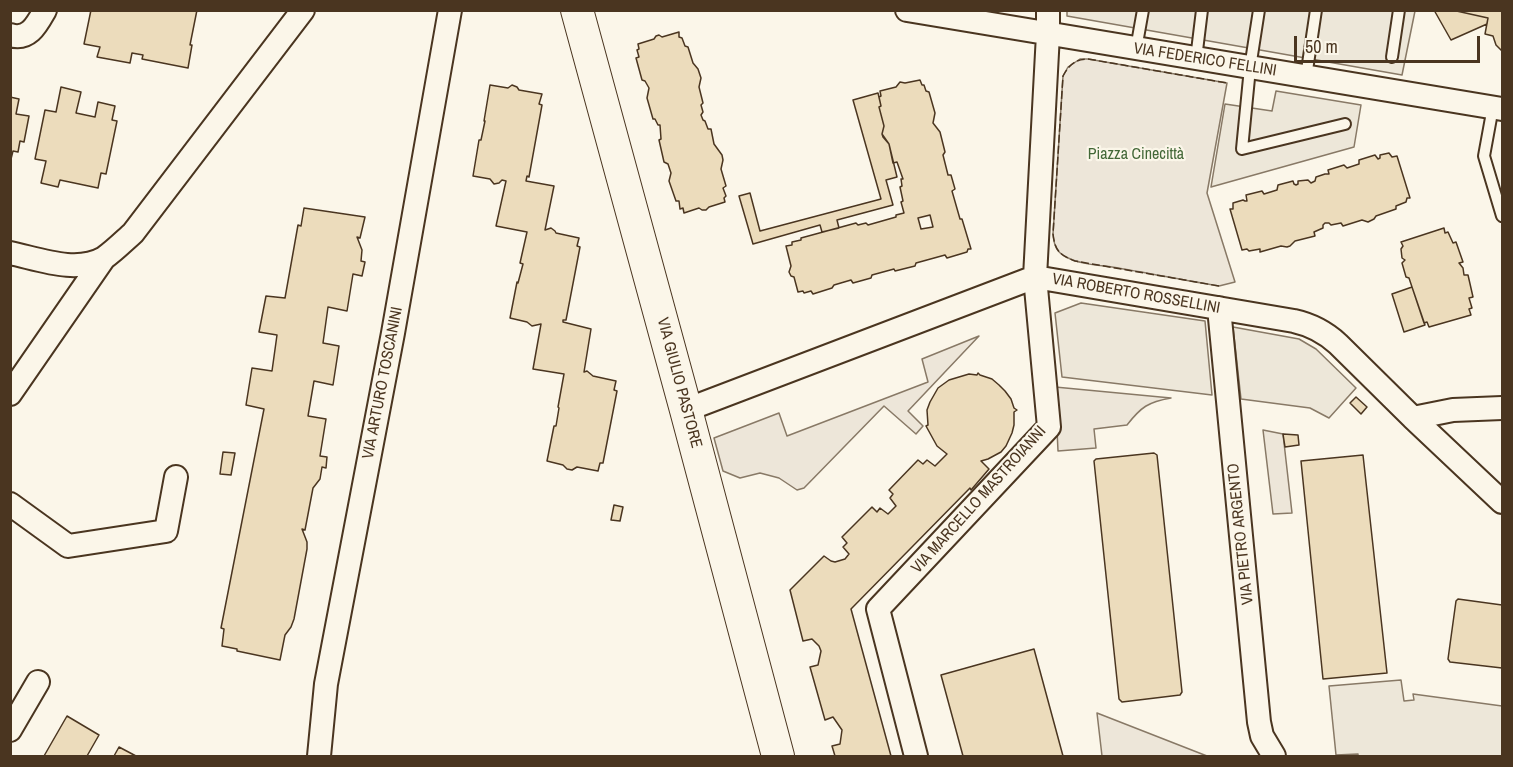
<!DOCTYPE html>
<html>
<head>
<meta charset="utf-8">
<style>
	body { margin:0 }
	#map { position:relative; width:1513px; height:767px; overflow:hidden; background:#fbf6e9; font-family:"Archivo Narrow",sans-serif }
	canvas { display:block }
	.frame { position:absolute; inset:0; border:12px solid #4a3520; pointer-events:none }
	.scale { position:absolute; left:1294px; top:36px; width:186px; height:27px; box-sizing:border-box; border:3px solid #4a3520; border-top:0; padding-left:8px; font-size:18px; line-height:21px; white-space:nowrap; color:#4a3520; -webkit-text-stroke:4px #fbf6e9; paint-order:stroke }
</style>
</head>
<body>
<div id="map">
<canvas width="1513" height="767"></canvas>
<div class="frame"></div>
<div class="scale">50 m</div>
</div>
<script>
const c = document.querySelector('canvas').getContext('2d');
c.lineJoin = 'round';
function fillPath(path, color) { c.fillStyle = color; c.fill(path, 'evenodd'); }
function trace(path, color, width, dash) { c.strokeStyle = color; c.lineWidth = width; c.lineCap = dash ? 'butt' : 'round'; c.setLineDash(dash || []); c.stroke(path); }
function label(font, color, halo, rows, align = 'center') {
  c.font = font + ' "Archivo Narrow",sans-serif'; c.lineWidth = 4.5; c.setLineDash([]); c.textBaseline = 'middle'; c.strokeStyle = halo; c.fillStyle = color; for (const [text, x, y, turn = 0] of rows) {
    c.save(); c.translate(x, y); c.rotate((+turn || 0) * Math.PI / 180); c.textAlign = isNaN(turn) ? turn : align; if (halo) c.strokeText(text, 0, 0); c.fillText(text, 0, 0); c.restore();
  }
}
const green = new Path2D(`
	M1080 59H1088L1227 83 1207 193 1235 282 1219 286C1183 280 1148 273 1112 267 1097 265 1079 264 1066 257 1056 252 1054 245 1053 234L1063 76 1068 67Z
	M979 336 908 411 923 426 916 434 884 406 804 488 797 490 779 478 760 473 740 478 723 471 714 438 779 413 787 436 928 382 922 359Z
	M1055 387 1171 398C1148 402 1141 407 1127 425L1094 429 1096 448 1058 451Z
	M1263 430 1283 434 1292 513 1273 514Z
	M1097 713 1207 756H1102Z`);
fillPath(green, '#ede6d9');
trace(green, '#887966', 1.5);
const parking = new Path2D(`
	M1067 10 1415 11 1402 75 1067 16Z
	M1276 91 1361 105 1354 147 1211 187 1225 104 1272 111Z
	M1081 303 1205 321 1212 395 1062 377 1055 313Z
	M1233 327 1299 339 1316 349 1356 388 1329 418 1310 408 1241 399Z
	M1401 680 1404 701 1414 700 1413 694 1502 706V756H1358V754L1336 755 1329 686Z`);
fillPath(parking, '#ede7d9');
trace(parking, '#887966', 1.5);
const building = new Path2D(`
	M91 10H197L190 45H192L188 68 142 59 143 55 132 53 130 63 97 57 100 47 84 44Z
	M1434 10H1452L1488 18 1487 24 1451 40Z
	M1452 10H1502V51L1496 45 1493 36 1485 34 1488 18Z
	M679 32V37L682 38 685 46 688 47 693 63 698 69 701 78 699 87 703 103 701 105 703 112 701 115 703 120 705 121 708 129H711L714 144 722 155 723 160 721 169 726 186 723 188 726 196 724 198 725 202 709 207 706 210H702L699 208 684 213 683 208 680 209 679 201H676L669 181 671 173 668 164 664 162 659 140 661 139 660 125H658L655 119H653L647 98 649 88 645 81 642 80 636 58 639 57 637 50 639 49 638 44 654 39 656 36 659 35 662 37Z
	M920 80 922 85H924L926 91 929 92 935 113 933 123 940 132 945 152 943 155 948 175H951L955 189 952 191 960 219H962L971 249H968L967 252 947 258 945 255 916 263 915 266 895 271 894 269 872 275 871 278 853 283 851 280 834 285 832 288 813 294 811 291 804 293 803 291 798 292 794 277 791 276 789 272 791 266 786 246 792 245V242L801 240V238L856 223 858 225 866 223 868 225 896 217V215L904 213 901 202 903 201 900 187 902 186 901 179H903L897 162 893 163 889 144 883 137 882 134 884 126 879 107 881 106 879 97 881 96 880 91 896 87 900 82 905 83ZM930 215 933 227 921 229 918 218Z
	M490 85 508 88 512 85 517 87 519 90 542 94 539 104 542 105 529 177 527 176 526 181 554 186 545 230 551 228 555 231 556 233 579 238 577 246 580 247 566 320H563V322L591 329 584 372 587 371 593 376 616 381 614 390 617 391 603 463H600L598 471 577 467 572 470 567 469 563 465 547 461 554 426H556L559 408 558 407 564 374 533 369 541 324 532 326 527 322 510 318 517 282 518 283 523 264 520 263 527 232 496 226 506 181 502 180 499 183 494 184 490 179 473 176 479 140H481L485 121H484Z
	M61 87 81 92 76 113 95 117 98 102 115 106 112 120 117 121 106 174 101 173 98 188 60 180 58 187 41 183 46 161 35 159 45 110 56 112Z
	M878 93 881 106 879 107 884 126 882 134 889 144 897 177 886 180 893 205 837 220 839 228 822 232 820 225 753 244 739 196 750 193 760 231 881 199 853 100Z
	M10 97 19 99 16 114 29 116 24 142 20 141 18 152 13 151 10 163Z
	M1389 153 1392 157 1397 156 1410 198H1407L1406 202 1396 206V209L1376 216 1374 219 1368 222 1362 220 1343 226 1341 223 1331 225 1329 223H1325L1323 225V228L1314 232 1315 236 1295 241 1290 246 1287 247 1281 246 1260 252V249L1249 251 1247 249 1242 250 1230 209H1233V203L1243 200 1245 201H1247L1246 195 1262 191 1264 194 1277 190 1278 185 1293 181 1294 184 1296 185 1298 184V181L1308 180 1311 183 1315 181 1316 177 1325 174H1329L1328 170 1344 165 1347 168 1359 164V160L1375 155 1378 159 1380 158V155Z
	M304 208 365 217 360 238 357 237 362 250 361 261 365 262 362 276 353 274 347 311 328 307 323 343 339 346 333 385 314 381 308 416 326 419 320 456 327 457 326 468 322 467 320 479 313 488 305 530 302 529 307 542V549L294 619 291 627 285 635 280 660 237 651V649L222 646 224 629 221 628 264 409 246 405 252 368 272 371 277 335 259 332 266 296 285 298 298 225 301 226Z
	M1444 228 1445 233 1448 232 1453 243 1456 242 1463 262 1459 263 1463 268 1464 275H1468L1473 297 1469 298 1472 308 1469 309 1471 315 1429 327 1427 322 1424 323 1409 278 1406 277 1402 263 1405 260 1402 258 1401 249 1403 246 1401 242Z
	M1412 287 1425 325 1404 332 1392 294Z
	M978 373 980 375 992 379 999 385 1005 391 1011 399 1014 408 1017 410 1014 412V425L1012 433 1006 446 1001 452 988 459 981 461 989 469 971 490 970 488 851 609 891 756H835L832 746 840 744 842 730 833 717 825 720 810 667 818 665 821 651 819 646 812 639 803 641 790 590 824 556 831 561 835 562 845 559 849 554 843 547 847 543 842 537 872 507 877 512 880 508 888 514 896 506 890 498 893 494 889 490 918 460 923 464 927 460 935 466 947 454 937 446 926 426 928 425 927 410 930 402 938 388 949 380 969 374 977 375Z
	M1356 397 1367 407 1361 414 1350 403Z
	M1283 434 1298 435 1299 445 1285 447Z
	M223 452 235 453 231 475 220 474Z
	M1154 453 1157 455 1182 692 1180 695 1122 702 1119 699 1094 461 1096 459Z
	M1363 455 1387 673 1323 679 1301 461Z
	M614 505 623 507 620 521 611 520Z
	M1458 599 1502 605V668L1450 662 1448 659 1456 601Z
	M1034 649 1063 756H963L941 675Z
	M67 716 99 735 87 756H44Z
	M119 747 136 756H114Z`);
fillPath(building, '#ecdcbc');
trace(building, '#4a3520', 1.5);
const lane = new Path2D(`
	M1259 10 1250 68 1242 149 1345 124
	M1136 49 1143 10
	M1392 57 1399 10
	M1196 59 1202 10
	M1306 77 1316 10
	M1493 107 1484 156 1502 216`);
const street = new Path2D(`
	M907 10 1502 109
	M10 35C29 41 37 24 45 10
	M10 253C39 259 76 274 104 258 114 251 124 241 133 233L303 10
	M1219 308 1259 722 1262 736 1274 756
	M10 394 104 258
	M686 410 1035 277 1294 321C1312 325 1325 332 1338 344L1413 418 1502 502
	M1413 418 1453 410 1502 408
	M10 504 68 546 166 531 176 477
	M10 730 38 682
	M319 756 326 684 393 333 450 10
	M916 756 878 609 1049 427 1035 277 1048 34V10`);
const secondary = new Path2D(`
	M577 10 686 410 778 756`);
trace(lane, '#4a3520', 14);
trace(street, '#4a3520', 26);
trace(secondary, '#4a3520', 34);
trace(lane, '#fbf6e9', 10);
trace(street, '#fbf6e9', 22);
trace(secondary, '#fbf6e9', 32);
trace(new Path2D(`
	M1219 286 1075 261C1060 255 1055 251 1053 234L1063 76C1069 65 1075 59 1088 59L1227 83`), '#4a3520', 1.5, [8, 3]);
label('16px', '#4a3520', '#fbf6e9', [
	["VIA FEDERICO FELLINI",1205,60,9],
	["VIA ROBERTO ROSSELLINI",1136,294,10],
	["VIA ARTURO TOSCANINI",383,383,-79],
	["VIA GIULIO PASTORE",679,383,75],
	["VIA MARCELLO MASTROIANNI",979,500,-48],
	["VIA PIETRO ARGENTO",1241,534,-96]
]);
label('16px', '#436837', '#fbf6e9', [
	["Piazza Cinecittà",1136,155]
]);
</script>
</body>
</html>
